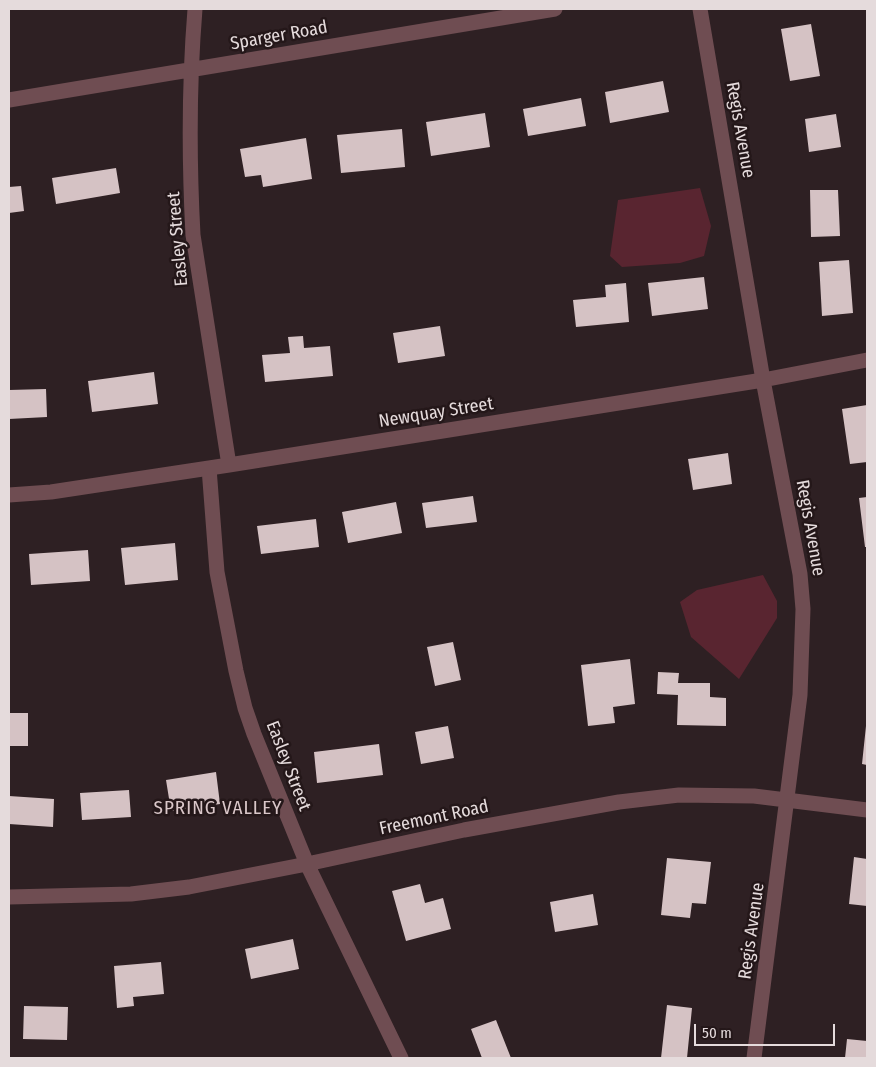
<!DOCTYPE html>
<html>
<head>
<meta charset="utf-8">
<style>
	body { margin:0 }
	#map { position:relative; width:876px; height:1067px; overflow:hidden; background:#2e2023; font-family:"Fira Sans Condensed",sans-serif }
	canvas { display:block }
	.frame { position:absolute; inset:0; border:10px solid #e5dbdc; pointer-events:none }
	.scale { position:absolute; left:694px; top:1024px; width:141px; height:22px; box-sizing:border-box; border:2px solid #e5dbdc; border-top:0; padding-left:6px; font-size:15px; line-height:18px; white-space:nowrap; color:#e5dbdc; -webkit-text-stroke:4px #241719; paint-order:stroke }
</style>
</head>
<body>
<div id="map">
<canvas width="876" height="1067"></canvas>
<div class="frame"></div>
<div class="scale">50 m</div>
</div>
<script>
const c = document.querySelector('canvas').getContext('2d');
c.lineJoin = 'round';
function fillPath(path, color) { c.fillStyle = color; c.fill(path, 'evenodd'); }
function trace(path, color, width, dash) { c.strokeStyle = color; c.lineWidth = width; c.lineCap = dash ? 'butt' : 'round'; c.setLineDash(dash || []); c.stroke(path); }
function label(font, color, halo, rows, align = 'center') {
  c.font = font + ' "Fira Sans Condensed",sans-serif'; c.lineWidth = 5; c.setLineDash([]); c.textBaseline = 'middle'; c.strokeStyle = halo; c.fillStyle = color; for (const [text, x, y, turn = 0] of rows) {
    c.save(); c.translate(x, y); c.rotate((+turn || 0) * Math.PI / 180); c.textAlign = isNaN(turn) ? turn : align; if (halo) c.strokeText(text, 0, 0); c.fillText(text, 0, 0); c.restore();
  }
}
fillPath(new Path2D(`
	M700 188 711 226 704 256 680 263 622 267 610 256 618 200Z
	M763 575 777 601V618L739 679 691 637 680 602 697 590Z`), '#592530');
fillPath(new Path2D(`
	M811 24 820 76 790 81 781 29Z
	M663 81 669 112 610 123 605 92Z
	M581 98 586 126 528 136 523 109Z
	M485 113 490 147 431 156 426 122Z
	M836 114 841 147 809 152 805 119Z
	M402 129 405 167 341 173 337 135Z
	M306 138 312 179 263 187 261 175 245 177 240 149Z
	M116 168 120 193 56 204 52 178Z
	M21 186 24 211 9 213V187Z
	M810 190H838L840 236 811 237Z
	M849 260 853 313 822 316 819 262Z
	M704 277 708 309 652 316 648 283Z
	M626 283 629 322 576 327 573 300 606 297 605 285Z
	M440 326 445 356 398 363 393 333Z
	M303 336 304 348 330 346 333 376 265 382 262 355 290 353 288 337Z
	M154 372 158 404 92 412 88 381Z
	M46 389 47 417 9 419V390Z
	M867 405V462L850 464 842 409Z
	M728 453 732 484 693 490 688 459Z
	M473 496 477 522 426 528 422 503Z
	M867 497V547H865L859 498Z
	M396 502 402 533 348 543 342 512Z
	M316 519 319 547 261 554 257 526Z
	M175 543 178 580 125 585 121 548Z
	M88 550 90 581 31 585 29 554Z
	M453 642 461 680 435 686 427 647Z
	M630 659 635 704 613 707 615 723 588 726 581 665Z
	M658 672 679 673 678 683H710V697L726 698V726L677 725 678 695 657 694Z
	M9 713H28V746H9Z
	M448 726 454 758 421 764 415 732Z
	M866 726H867V765L862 764Z
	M379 744 383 775 317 783 314 752Z
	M216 772 220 804 171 811 166 780Z
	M129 790 131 817 82 820 80 793Z
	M9 796 54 799 53 827 9 824Z
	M854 857 867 859V906L849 904Z
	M667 858 711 862 706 904 692 903 690 918 661 915Z
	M420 884 425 903 443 898 451 929 406 941 392 891Z
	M593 894 598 925 555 932 550 902Z
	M293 939 299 969 251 979 245 949Z
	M161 962 164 994 133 997 134 1006 117 1008 114 966Z
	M667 1005 692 1008 687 1058H661Z
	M24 1006 68 1007 67 1040 23 1039Z
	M496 1020 511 1058H482L471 1029Z
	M847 1039 867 1041V1058H845Z`), '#d5c2c4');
trace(new Path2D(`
	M195 9C189 83 189 160 193 235L229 465
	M700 9 763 380 800 574 803 609 800 695 754 1058
	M9 100 555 9
	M209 468 217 572 236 671 245 708 254 734 307 864 401 1058
	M9 495 51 492 229 465 763 380 867 360
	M9 897 131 894 189 887 307 864 464 830 619 802 679 795 754 796 867 810`), '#6f4d52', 15);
label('18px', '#e5dbdc', '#241719', [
	["Sparger Road",279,36,-10],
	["Regis Avenue",740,130,80],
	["Easley Street",178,239,-95],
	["Newquay Street",436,413,-9],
	["Regis Avenue",810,528,80],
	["Easley Street",288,766,69],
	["Freemont Road",434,818,-12],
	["Regis Avenue",752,931,-82]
]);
c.letterSpacing = '1px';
label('19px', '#dac7c9', '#241719', [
	["SPRING VALLEY",218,809]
]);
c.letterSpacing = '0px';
</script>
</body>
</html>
